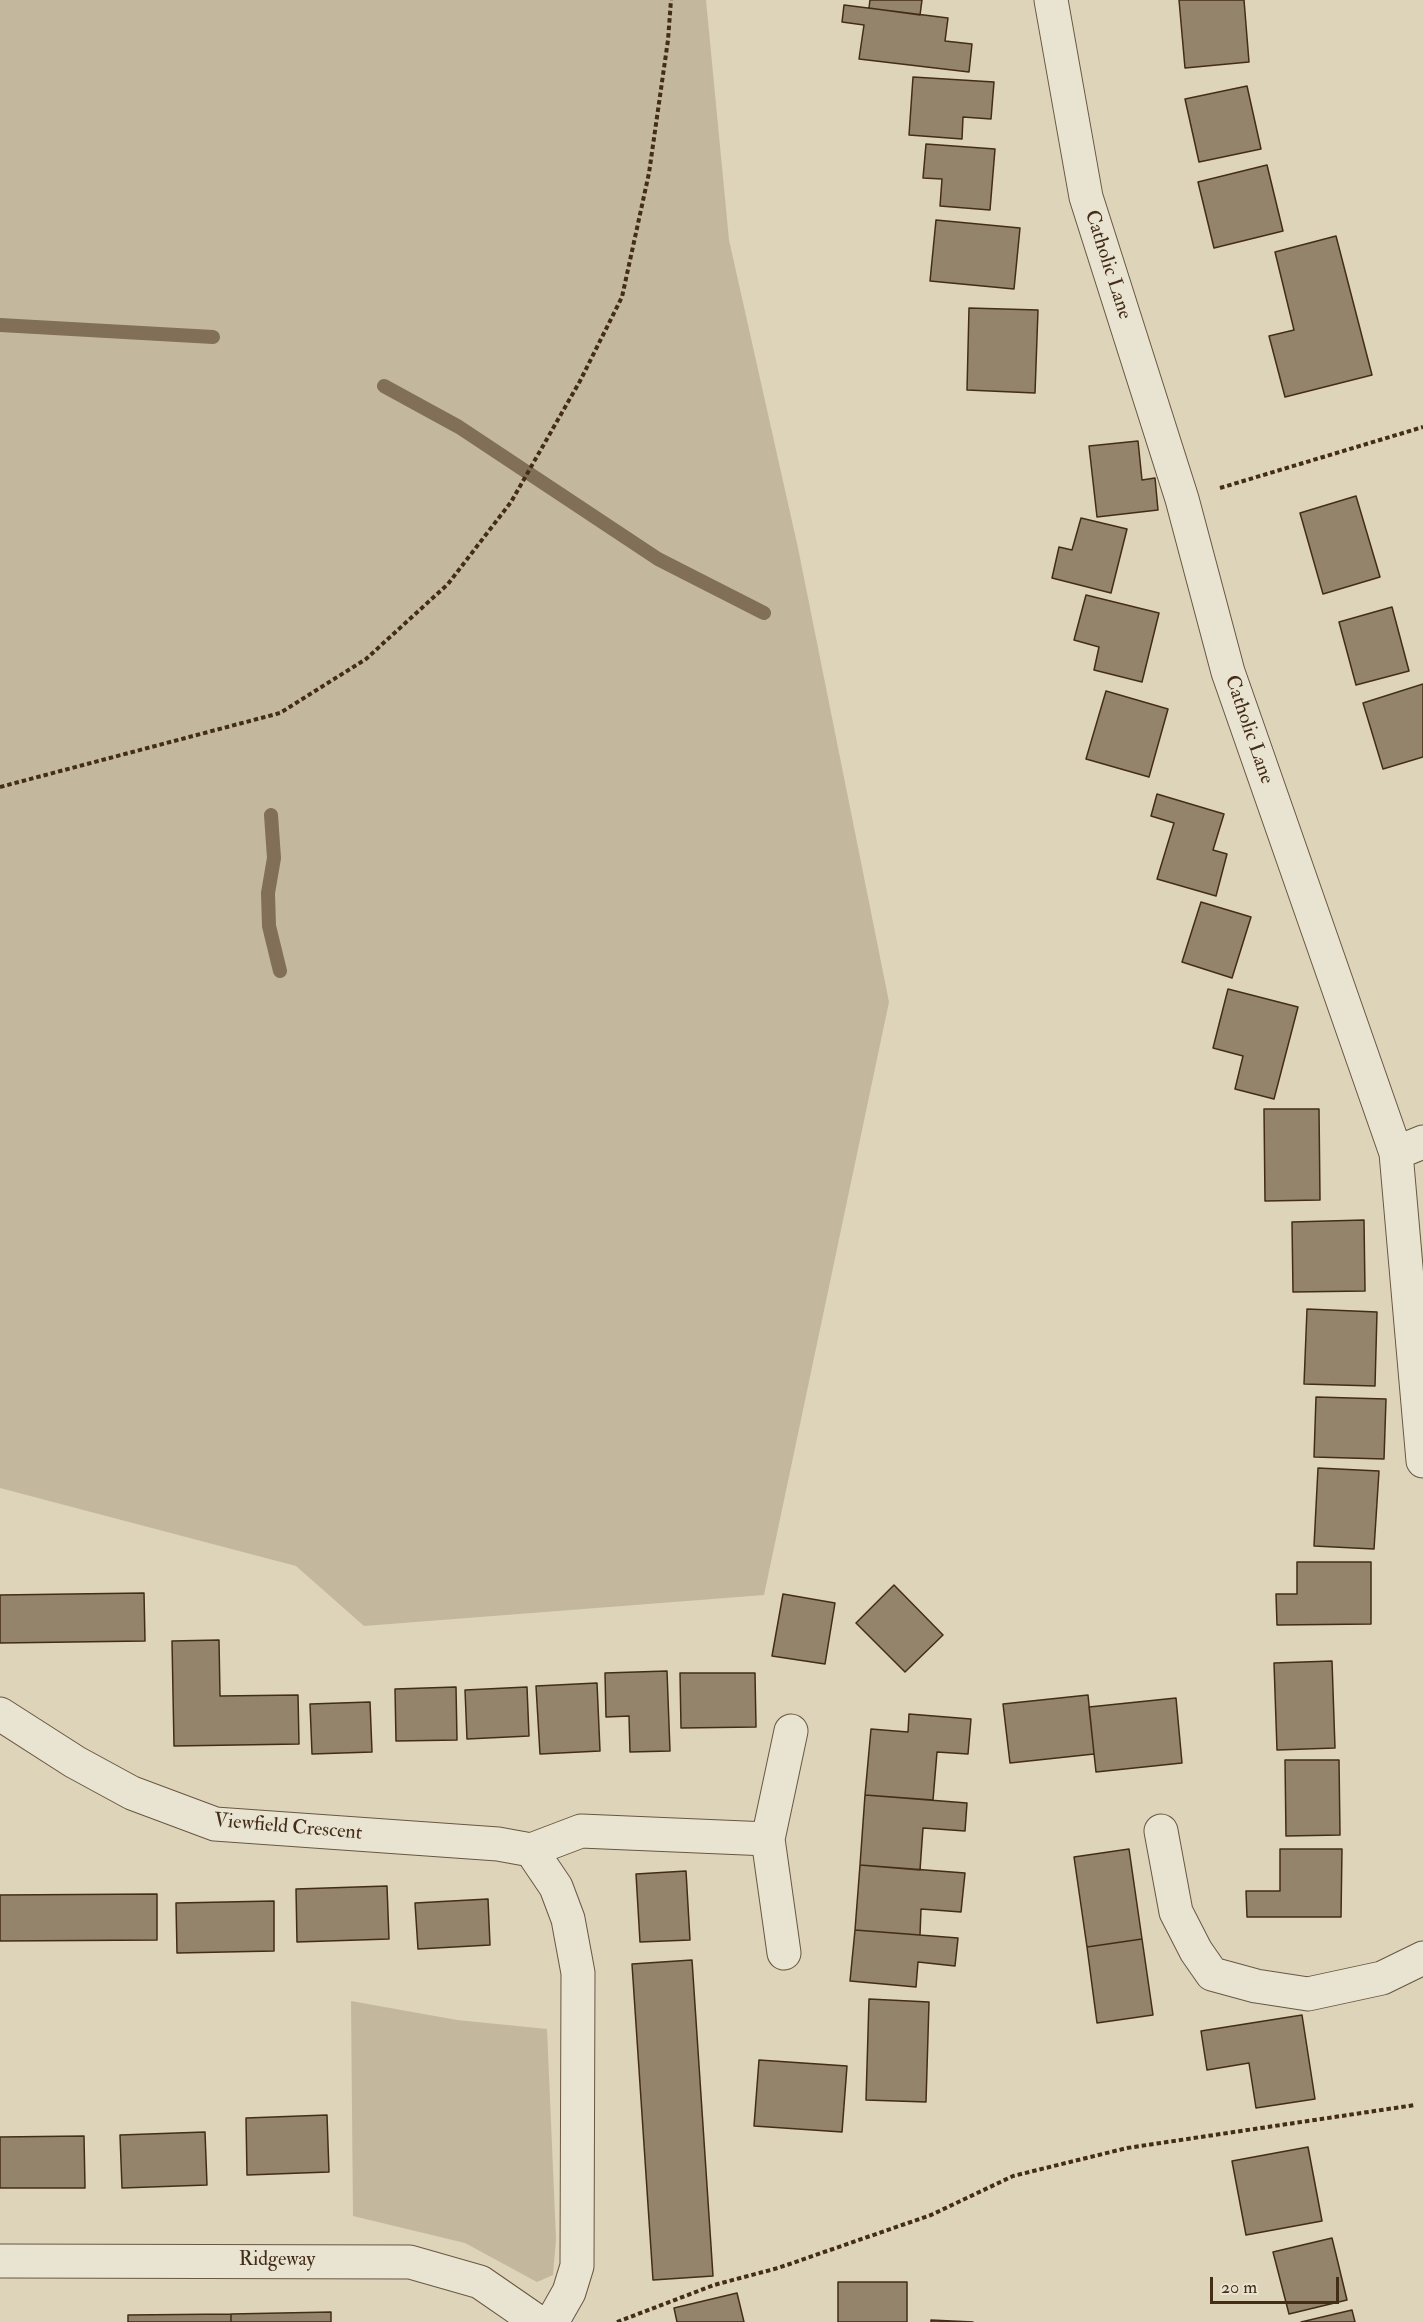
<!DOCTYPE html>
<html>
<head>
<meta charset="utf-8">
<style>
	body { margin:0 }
	#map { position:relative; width:1423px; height:2322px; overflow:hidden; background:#ddd4b9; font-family:"IM FELL Double Pica",serif }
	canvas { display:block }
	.scale { position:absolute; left:1210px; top:2277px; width:129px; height:27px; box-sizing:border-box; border:3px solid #442d17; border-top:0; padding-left:8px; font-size:18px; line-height:21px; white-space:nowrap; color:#442d17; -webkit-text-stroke:4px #e9e3d2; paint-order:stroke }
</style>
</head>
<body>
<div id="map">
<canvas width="1423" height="2322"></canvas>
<div class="scale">20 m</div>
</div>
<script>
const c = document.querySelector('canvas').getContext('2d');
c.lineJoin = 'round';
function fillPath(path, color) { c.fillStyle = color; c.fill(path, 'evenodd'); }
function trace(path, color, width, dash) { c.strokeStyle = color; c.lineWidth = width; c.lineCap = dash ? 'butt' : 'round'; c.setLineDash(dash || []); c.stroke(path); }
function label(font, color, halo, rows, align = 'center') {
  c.font = font + ' "IM FELL Double Pica",serif'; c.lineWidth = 4.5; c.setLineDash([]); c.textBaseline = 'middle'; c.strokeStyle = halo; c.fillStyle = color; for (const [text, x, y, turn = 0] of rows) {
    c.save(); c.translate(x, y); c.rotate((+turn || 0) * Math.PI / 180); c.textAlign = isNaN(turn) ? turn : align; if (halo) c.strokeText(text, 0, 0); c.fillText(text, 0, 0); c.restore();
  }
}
fillPath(new Path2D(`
	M0 0H706L729 240 798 548 889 1002 764 1595 364 1626 296 1566 0 1488Z
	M351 2001 457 2020 547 2029 556 2239 553 2275 537 2282 465 2243 353 2216Z`), '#c3b89d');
trace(new Path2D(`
	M0 325 213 337
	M384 386 459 427 658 559 764 613
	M271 815 274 858 268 893 269 926 280 971`), '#816f57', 14);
const building = new Path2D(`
	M870 0H922L920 15 869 8Z
	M1179 0H1244L1249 62 1185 68Z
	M844 5 948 18 945 41 972 44 969 72 859 59 864 25 842 22Z
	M913 77 994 82 991 119 963 117 962 139 909 135Z
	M1247 86 1261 149 1199 162 1185 99Z
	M926 144 995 149 990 210 940 206 942 179 923 178Z
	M1267 165 1283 231 1214 248 1198 182Z
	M936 220 1020 228 1014 289 930 281Z
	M1336 236 1372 375 1285 397 1269 336 1294 330 1275 252Z
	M969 308 1038 310 1035 393 967 390Z
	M1138 441 1142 480 1155 478 1158 510 1097 517 1089 446Z
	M1356 496 1380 577 1323 594 1300 513Z
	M1081 518 1127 529 1111 593 1052 578 1059 547 1072 550Z
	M1086 595 1159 613 1142 682 1094 670 1099 647 1074 640Z
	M1392 607 1409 671 1356 685 1339 622Z
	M1423 684V757L1383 769 1363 703Z
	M1106 691 1168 709 1149 777 1086 759Z
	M1157 794 1224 814 1213 850 1227 854 1216 896 1157 879 1174 823 1151 816Z
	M1201 902 1251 917 1232 978 1182 962Z
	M1228 989 1298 1007 1274 1099 1235 1089 1243 1056 1213 1048Z
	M1264 1109H1319L1320 1200 1265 1201Z
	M1364 1220 1365 1291 1293 1292 1292 1222Z
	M1307 1309 1377 1312 1375 1386 1304 1384Z
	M1316 1397 1386 1399 1384 1459 1314 1457Z
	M1318 1468 1379 1471 1374 1549 1314 1546Z
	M1297 1562H1371V1624L1277 1625 1276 1594H1297Z
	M894 1585 943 1635 905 1672 856 1623Z
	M144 1593 145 1641 0 1643V1595Z
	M783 1594 835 1603 825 1664 772 1656Z
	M219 1640 220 1696 298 1695 299 1744 174 1746 172 1641Z
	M1332 1661 1335 1748 1277 1750 1274 1663Z
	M667 1671 670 1751 630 1752 629 1716 606 1717 605 1673Z
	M680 1673H755L756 1727 681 1728Z
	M597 1683 600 1751 540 1754 536 1686Z
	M456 1687 457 1740 396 1741 395 1689Z
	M527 1687 529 1736 467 1739 465 1690Z
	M1088 1695 1094 1754 1010 1763 1003 1704Z
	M1176 1698 1182 1763 1096 1772 1089 1707Z
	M370 1702 372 1752 312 1754 310 1704Z
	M909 1714 971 1719 968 1754 937 1752 933 1800 865 1795 871 1729 908 1732Z
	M1285 1760H1339L1340 1835 1286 1836Z
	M865 1795 967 1803 965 1831 923 1828 920 1870 860 1865Z
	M1129 1849 1142 1939 1087 1947 1074 1857Z
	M1280 1849H1342L1341 1917H1247L1246 1891H1280Z
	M860 1865 965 1873 961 1912 921 1909 920 1935 855 1930Z
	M686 1871 690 1940 640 1942 636 1874Z
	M387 1886 389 1939 297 1942 296 1889Z
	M157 1894V1940L0 1941V1895Z
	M488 1899 490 1945 418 1949 415 1903Z
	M274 1901V1951L177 1953 176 1903Z
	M855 1930 958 1938 955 1966 918 1962 916 1987 850 1981Z
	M1142 1939 1153 2015 1097 2023 1087 1947Z
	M692 1960 713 2276 653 2280 632 1964Z
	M869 1999 929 2002 926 2102 866 2100Z
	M1302 2015 1315 2099 1256 2108 1249 2063 1207 2070 1201 2031Z
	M759 2060 847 2066 842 2132 754 2126Z
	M327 2115 329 2172 247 2175 246 2118Z
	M205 2132 207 2185 122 2188 120 2135Z
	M84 2136 85 2188H0V2137Z
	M1308 2147 1322 2221 1246 2235 1232 2161Z
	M1332 2238 1347 2300 1289 2314 1273 2252Z
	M838 2282H907V2322H838Z
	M737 2293 744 2322H677L674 2308Z
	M1352 2310 1355 2322H1301Z
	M331 2312V2322H231V2314Z
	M231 2314V2322H128V2315Z
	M931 2320 973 2322H931Z`);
fillPath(building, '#94846b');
trace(building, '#442d17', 1.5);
const street = new Path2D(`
	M1051 0 1086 197 1182 499 1228 672 1396 1153 1423 1461
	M1396 1153 1423 1142
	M0 1714 75 1762 132 1793 215 1824 498 1844 531 1850 556 1887 568 1919 578 1973 577 2266 569 2292 552 2322
	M1161 1831 1176 1912 1196 1951 1212 1974 1256 1986 1308 1994 1382 1978 1423 1958
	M768 1839 791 1731
	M531 1850 581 1831 768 1839 784 1953
	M0 2261 410 2262 480 2282 538 2322`);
trace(street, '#6a5740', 35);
trace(new Path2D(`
	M1220 488 1423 427
	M0 787 280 713 366 659 448 584 511 502 580 381 622 297 649 173 668 40 671 0
	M617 2322 714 2285 778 2268 931 2215 1013 2176 1127 2148 1415 2105`), '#442d17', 4, [4.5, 3]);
trace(street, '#e9e3d2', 33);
label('20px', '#442d17', '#e9e3d2', [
	["Catholic Lane",1107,265,72],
	["Catholic Lane",1248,730,71],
	["Viewfield Crescent",288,1828,5],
	["Ridgeway",277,2261]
]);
</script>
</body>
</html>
